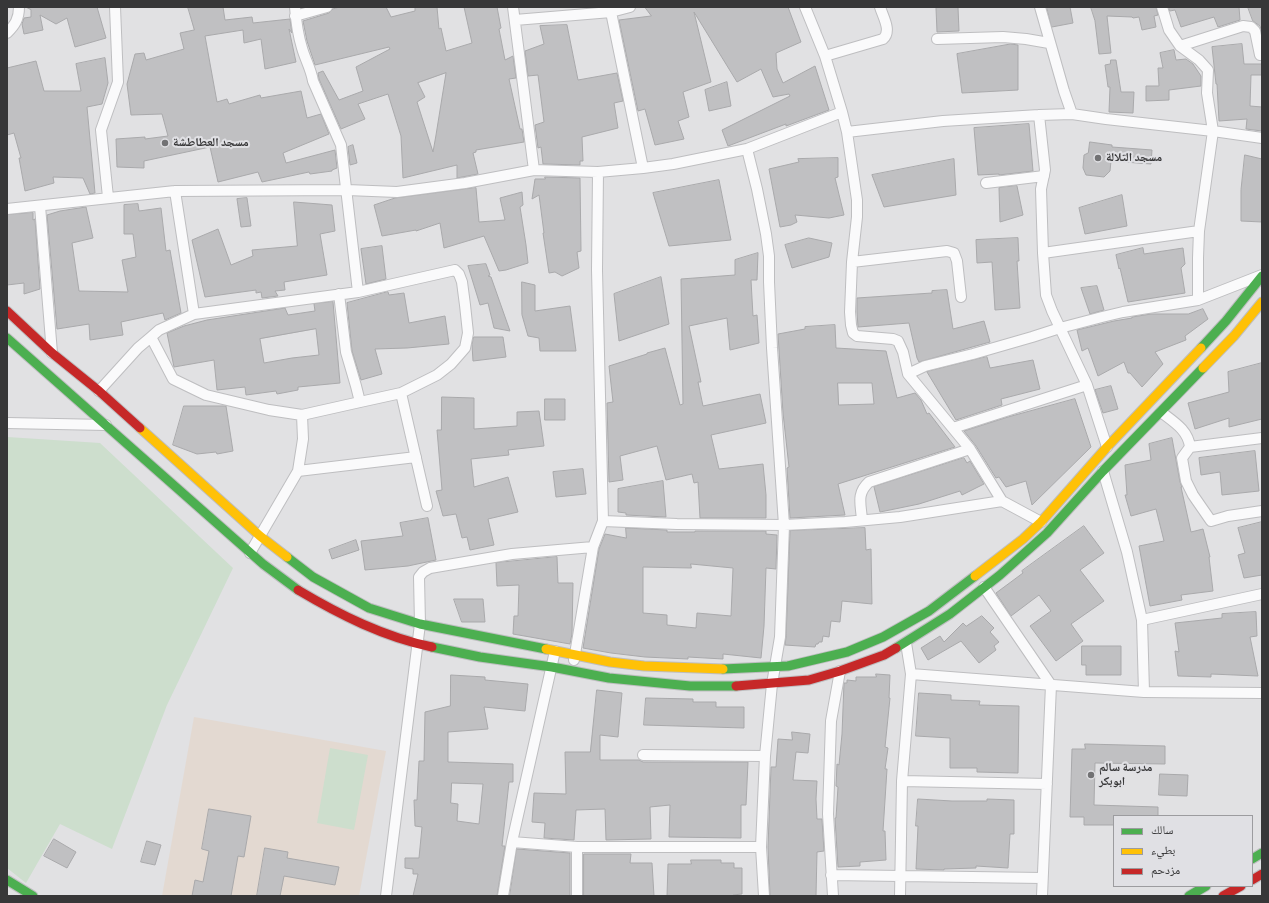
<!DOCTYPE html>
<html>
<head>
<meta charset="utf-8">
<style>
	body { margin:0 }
	#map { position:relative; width:1269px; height:903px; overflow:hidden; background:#e1e1e3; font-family:"Source Sans 3","Noto Naskh Arabic",sans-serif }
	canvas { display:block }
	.frame { position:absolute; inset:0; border:8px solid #373738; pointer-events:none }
	.legend { position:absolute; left:1113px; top:815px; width:140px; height:72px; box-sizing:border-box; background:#e0e0e4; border:1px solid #9c9c9f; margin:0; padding:5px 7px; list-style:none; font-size:12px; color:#373738 }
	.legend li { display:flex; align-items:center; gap:8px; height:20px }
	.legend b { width:20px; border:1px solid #9c9c9f }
</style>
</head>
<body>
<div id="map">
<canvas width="1269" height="903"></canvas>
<div class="frame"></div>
<ul class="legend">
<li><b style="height:5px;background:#4caf50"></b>سالك</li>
<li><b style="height:5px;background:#ffc107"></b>بطيء</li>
<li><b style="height:5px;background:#c62828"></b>مزدحم</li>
</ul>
</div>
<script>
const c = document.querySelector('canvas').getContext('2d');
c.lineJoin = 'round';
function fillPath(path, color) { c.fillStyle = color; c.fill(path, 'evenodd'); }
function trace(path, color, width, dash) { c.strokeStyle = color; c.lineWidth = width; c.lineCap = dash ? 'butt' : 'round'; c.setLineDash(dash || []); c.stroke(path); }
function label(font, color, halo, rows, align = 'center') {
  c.font = font + ' "Source Sans 3","Noto Naskh Arabic",sans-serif'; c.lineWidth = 4; c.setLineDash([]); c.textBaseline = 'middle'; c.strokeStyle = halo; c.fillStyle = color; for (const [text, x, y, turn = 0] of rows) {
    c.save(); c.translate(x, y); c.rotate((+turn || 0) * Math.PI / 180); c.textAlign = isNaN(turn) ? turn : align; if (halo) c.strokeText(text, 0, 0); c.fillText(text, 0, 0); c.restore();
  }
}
fillPath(new Path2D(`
	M194 717 386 751 359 896H162Z`), '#e3d9d1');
fillPath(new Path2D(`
	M7 437 100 443 233 568 167 705 112 849 60 824 26 883 7 868Z
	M330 748 368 755 354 830 317 823Z`), '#cddecd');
const building = new Path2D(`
	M26 7H97L106 38 75 47 67 18 56 24 40 15 43 30 24 34 22 24 24 18 31 17V10Z
	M188 7H223L225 20 252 17 253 23 290 19 292 33 289 29 296 62 265 69 261 39 244 43 243 30 205 36 217 102 227 99 229 104 260 95 261 98 301 91 307 118 321 114 329 134 283 153 286 163 335 150 337 168 332 170V171L310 174 309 172 262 182 258 172 218 182 210 147 144 161V168L117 167 116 139 145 137V139L168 136 162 114 131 115 127 84 135 54 144 53 146 60 184 49 180 33 194 30Z
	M340 7H386L391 17 415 11V7H437L439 29 441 28 446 51 472 43 464 7H497L501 28 499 29 505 60 513 56 516 78 509 79 520 129H522L524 142 476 150V152L473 153 478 174 457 178V165L403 178 401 136 388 94 358 104 365 119 341 129 319 79 318 73 323 71 339 100 363 91 356 67 390 49 389 47 315 65 307 41 303 21 329 13 333 9ZM446 73 436 135 433 152 417 102 425 97 418 83Z
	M645 7H788L801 42 776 53 777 69 783 83 815 66 829 110 786 126V124L728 146 722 130 790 96 789 94 773 97 761 69 737 82 694 12 711 82 683 92 689 117 678 121 684 139 655 145 645 109 638 111 619 20 651 16Z
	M958 7 959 31 937 32 936 8Z
	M1047 7H1070L1073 23 1052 27Z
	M1091 7H1156L1158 15 1154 16 1156 27 1142 30 1139 17 1133 18 1132 17 1107 16 1111 53 1099 54 1095 21Z
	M1169 7H1239L1240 20 1218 27 1214 17 1181 27 1175 10 1170 11Z
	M1248 7H1262V33L1260 26 1253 21Z
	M567 25 578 80 617 73 623 101 614 103 618 128 582 137 583 161H580V165L543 164 541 147 538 148 535 125 544 122 538 75 528 76 525 51 544 44 540 26Z
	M1011 44 1018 45V90L962 93 957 54Z
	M1242 44 1244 64H1262V75H1251L1250 106 1262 107V131L1246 129 1247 119 1219 121 1217 84H1216L1212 47Z
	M1174 50 1176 60 1186 59 1193 64 1201 76V86L1169 90V100L1146 101V86H1159L1158 68H1163L1160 53Z
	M105 58 108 83 102 104 87 107 95 193 90 194 83 178 53 177 54 183 25 191 19 158H21L14 133 7 135V68L36 61 44 91H81L76 64Z
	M1111 60H1116L1121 92H1134L1133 113 1109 112 1110 87H1108L1105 65 1110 64Z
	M727 82 731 106 709 111 705 90Z
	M1029 124 1033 171 999 175V174L978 175 974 128Z
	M1090 142 1112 145V147L1152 150 1151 164 1111 161 1110 171 1104 177 1086 175 1083 168 1084 155 1088 153Z
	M353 145 357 163 350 165 348 147Z
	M1245 155 1262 159V222L1241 221V190Z
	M838 158V177L835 178 844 215 829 218 795 215 797 222 791 225 780 227 769 169 799 162 798 159Z
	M954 159 956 195 884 207 872 175Z
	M545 177 580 178 581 251 577 252 579 268 562 276 555 272 549 273 543 233H544L539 195 532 199 535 179H545Z
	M719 180 731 240 669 246 653 193Z
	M1017 186 1023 215 1000 222 999 188Z
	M476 188 479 222 505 220 500 198 522 192 523 205 520 207 526 245 528 263 506 270 499 271 484 236 444 248 440 223 416 231V230L382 236 374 205 395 198Z
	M1122 195 1127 226 1085 234 1079 208Z
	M247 198 251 226 241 227 237 199Z
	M294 202 332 205 335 231 320 234 327 275 284 282 285 290 275 291 278 296 262 298 261 292 256 293V290L205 297 192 240 218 229 231 265 253 256 252 250 297 246Z
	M138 204 139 211 161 208 166 251 170 250 181 313 165 320 163 313 121 322 123 335 90 340 89 324 57 329 47 215 60 211 86 207 93 238 72 243 79 291 128 292 122 260 136 257 133 234H124V205Z
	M33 213V220L35 219 40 289 24 294V283L7 285V215Z
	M809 238 832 243 829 257 792 268 785 245Z
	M1018 238 1019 261H1017L1020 308 995 310 992 262 977 263 976 240Z
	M382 246 386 279 366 284 361 249Z
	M1143 248 1144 254 1183 248 1185 264 1181 268 1185 293 1128 302 1120 268 1119 269 1116 255Z
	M758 253 757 280H751L753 316 757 315 759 343 730 350 727 318 689 326 701 382H698L703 406 760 394 766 423 711 435 719 469 763 464 766 495V518H700L698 482 694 483 692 474 666 480 657 446 620 456 623 480 609 482 607 403 613 402 609 366 647 354V353L665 348 680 405 683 404 681 279 735 275V260Z
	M486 264 490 275 488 276 491 277 510 331 494 328 488 303 480 305 468 266Z
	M661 277 669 324 619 341 614 294Z
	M522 282 535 285V311L570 306 576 351H540L539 338 528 336 522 315Z
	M1097 286 1104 310 1090 314 1081 288Z
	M947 290 953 329 984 321 990 342 919 362 917 358 909 323 858 327 857 312V298L932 293V291Z
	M388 292 389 295 404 293 409 323 445 316 449 344 407 348 375 349 382 374 361 380 352 351 347 303Z
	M333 302 340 383 298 387V390L277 394 276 391 246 395 245 387 217 390 214 360 174 367 167 333 184 326 207 320 285 308 288 315 315 311 314 304ZM316 329 319 355 292 358 264 363 260 339Z
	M1203 309 1208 319 1185 336 1186 340 1155 352 1163 364 1142 387 1130 373H1128L1124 362 1098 376 1088 348 1082 351 1077 330 1114 321 1132 318V317L1151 314H1188Z
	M835 325 836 348 886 351 897 398 915 393 921 400 927 414 929 413 955 447 838 484 845 515 790 518 787 468 789 467 783 413 778 334 805 329V327ZM838 383H872L874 404 839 405Z
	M474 337H503L506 357 473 361 472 345Z
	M987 357 990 368 1033 360 1040 389 1001 399 1002 405 956 420 927 372Z
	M1262 363V419L1229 427V418L1195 429 1188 403 1229 392 1228 372Z
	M1111 386 1118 409 1103 413 1095 390Z
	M442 397 474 398V429L517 426V412L539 411 544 446 508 450 509 455 471 459 474 487 508 477 518 512 488 519 494 545 470 550 467 537 462 538 456 514 443 516 436 491 442 490 437 430H441Z
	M545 399H565V420H545Z
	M1075 399 1091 447 1032 505 1026 481 1006 487 999 477 996 478 976 446 964 431 1008 417Z
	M184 406H226L233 451 217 454 216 452 197 454 173 445Z
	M1172 438 1180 482 1182 487H1181L1191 532 1203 529 1210 557H1209L1213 591 1181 595 1182 600 1150 606 1139 546 1164 541 1156 509 1131 516 1125 495H1127L1125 465 1151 460 1149 444Z
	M1255 451 1259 491 1222 495 1220 472 1201 475 1199 458Z
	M964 458 967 463 970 461 984 484 962 495 960 491 919 504 880 512 874 487Z
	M583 469 586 494 556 497 553 472Z
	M663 481 666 517 626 515V513L618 512V489Z
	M428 518 436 560 408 566 365 570 361 541 403 536 400 523Z
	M1262 522V575L1244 578 1238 555 1245 553 1238 528Z
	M1084 526 1104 553 1080 570 1104 601 1071 624 1083 641 1056 661 1030 626 1051 611 1039 595 1011 616 996 593 1023 573 1022 571Z
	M626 528 667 530V532H695V531H766V534L777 535 776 569 766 568 764 626 761 658 723 654V659L688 657V659L645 657 611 653 583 648 599 549 605 534 626 538ZM691 564 733 568 731 616 697 613 696 628 667 625V615L643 613V567L691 568Z
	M865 528 866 550 871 549 872 604 842 601 840 622 831 621 829 637 823 636 822 642H819L818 644H816L815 647 785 645 786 637 790 531Z
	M356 540 359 550 332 559 329 550Z
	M557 557 558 583H573L572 634 570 644 513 634 514 616H518L519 585 497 586 496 563Z
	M454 599H483L485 622H462Z
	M1256 612 1257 636 1250 637 1258 676 1211 674V677L1178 676 1175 651 1179 652 1175 623 1222 618V614Z
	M982 616 994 628 990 632 999 642 994 646 996 650 979 663 961 641 928 660 921 648 940 636 944 642 963 623 966 626Z
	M1082 646H1121V675H1086V665H1082Z
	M876 674 890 675 889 698H890L885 747 888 748 885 769H887L883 831H885L886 860 860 862V866L838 867 835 818H836L838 787 836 786 837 764 839 765 842 734 844 683H847V680L856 681V677H876Z
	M451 675 485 677V680L528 684 525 711 484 707 488 729 448 732V762L513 764V782H509L502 846H505L497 896H413L418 874H413V869L405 868V858H419L422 827 415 826 414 800H417L419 761H424L425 712 450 706ZM452 783 483 784 479 824 457 821 458 804 451 803Z
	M597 690 622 693 618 737 600 735V760H639L643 762H748L746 805H741V838L669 837 670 805 650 807 651 839 606 840 605 809 576 810 574 840 544 838 545 823 532 822 534 793 566 794 565 752H590Z
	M919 693 951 695V700L980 701 979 705 1019 706 1018 773 977 772V768H950V738L916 736Z
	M646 698 693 699V702H716V707H744V728L644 725Z
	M792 732 810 734 808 753 796 752 793 780 817 781 816 799 817 819H822L824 851 817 852 816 896H770L768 847 771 767H776L778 739 792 740Z
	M1085 744 1165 746V764L1095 763 1094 805 1158 807V816H1114V825H1084V817H1070L1072 749H1085Z
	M1160 774 1188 775 1187 796 1159 795Z
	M918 799 952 801H987V799L1014 800V834H1010L1008 868 976 866V868L944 869V870L916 869 918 826H916Z
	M209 809 251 816 244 857 238 856 231 896H192L195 880 203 882 209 851 202 849Z
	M54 839 76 852 67 868 44 856Z
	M147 841 161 845 155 865 141 862Z
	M265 848 288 852 287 858 339 867 335 885 284 876 280 896H257Z
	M517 849 570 853V896H510Z
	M584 854H631L630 863H652L654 896H584Z
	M691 860H721V863H734V868H742V894L733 895V896H667L668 864H691Z`);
fillPath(building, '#c0c0c2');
trace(building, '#a9a9ab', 1);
const street = new Path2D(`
	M295 7C296 21 298 35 302 48 305 59 311 69 313 81L341 145 358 292
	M513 7 534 170
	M805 7 825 56 842 112 847 132 857 200V217L852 262 850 312 851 325 853 333 857 336 893 339 898 341 903 352 908 374 970 449 1002 501 1041 522
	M1040 7 1064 91 1072 114
	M1162 7 1169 30 1180 46 1199 60 1208 70 1207 93 1213 131 1199 231 1198 258V300
	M611 12 643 168
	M295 16 327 7
	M515 20 611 12 630 7
	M7 33C15 25 19 19 19 7
	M937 39 1003 37 1026 39 1049 43
	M1180 46 1243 26 1251 27 1255 31 1260 55
	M825 56 883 39C892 31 883 17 880 7
	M1039 115 1045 170 1041 189 1043 253 1046 295 1052 311 1087 385 1107 447
	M847 132 943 121 1039 115 1072 114 1106 119 1213 131 1262 138
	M747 149 757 189 766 234 769 256V282L772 348 784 525 780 637 772 684 765 756 761 847 764 896
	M986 183 1044 176
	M175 191 194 314
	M108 197 101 130 118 82 115 7
	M40 206 52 353
	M7 209 175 191 347 190 397 192 465 183 534 170 598 172 643 168 673 164 747 149 842 112
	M1043 253 1199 231
	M852 262 947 251 954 253 957 261 961 297
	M339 294 346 352 356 386 360 402
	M908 374 925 366 973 354 1032 337 1060 328 1102 317 1123 312 1198 300 1262 275
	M99 391 138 348 151 337 159 330 194 314 358 292 455 270 459 274 462 282 465 305 468 333 465 348 451 364 437 375 401 393 360 402 302 415 269 410 206 395 173 379 151 337
	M401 393 427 506
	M1161 412C1174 422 1188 430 1190 447L1262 438
	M7 423 106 425
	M953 428 1087 385
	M1190 447 1182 458 1186 481 1193 495 1211 521 1228 516 1262 511
	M298 471 416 457
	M1103 471 1127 552 1142 620 1144 692
	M862 520C861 504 856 494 869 482L970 449
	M603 521 677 524 784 525 845 522 900 517 1002 501
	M250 553 298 471 303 439 302 415
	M984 587 1051 685 1042 896
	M1142 620 1262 594
	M574 660 593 547 603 521 597 270 598 172
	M911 674 1144 692 1262 693
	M643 755 765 756
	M902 781 1047 784
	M512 842 577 847H761
	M577 847V896
	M831 875 1042 878
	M386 896 420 624 419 577 423 572 430 568 512 554 593 547
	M503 896 512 842 555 651
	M833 896 828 814 831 721 840 671
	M900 896 902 781 911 674 906 643`);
const fast = new Path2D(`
	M7 338 263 564 298 590
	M1201 348 1226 321 1262 276
	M287 557 313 577 369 608 420 624 546 649
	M432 647 480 657 552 667 609 678 690 686H736
	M896 648 950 614 1000 575 1047 533 1103 471 1203 368
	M723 669 788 666 847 652 883 637 929 611 975 576
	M1252 859 1262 853
	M7 880 33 896
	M1189 896 1206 886`);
const slow = new Path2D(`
	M1203 368 1234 336 1262 302
	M140 428 260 536 287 557
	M975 576 1023 539 1041 522 1107 447 1201 348
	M546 649 610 662 644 666 723 669`);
const jam = new Path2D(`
	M7 311 52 353 99 391 140 428
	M298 590C340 615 384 637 432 647
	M736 686 809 680 840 671 884 655 896 648
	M1252 880 1262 874
	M1223 896 1241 886`);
trace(street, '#bebec0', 12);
trace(fast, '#bebec0', 11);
trace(slow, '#bebec0', 11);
trace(jam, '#bebec0', 11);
trace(street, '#fafafb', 10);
trace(fast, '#4caf50', 9);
trace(slow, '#ffc107', 9);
trace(jam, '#c62828', 9);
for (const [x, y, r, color] of [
	[165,143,4,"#727274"],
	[1098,158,4,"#727274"],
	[1091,775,4,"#727274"]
]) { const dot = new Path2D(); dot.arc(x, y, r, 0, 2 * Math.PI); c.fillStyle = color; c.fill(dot); trace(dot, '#e0e0e4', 1.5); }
label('bold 12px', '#373738', '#e0e0e4', [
	["مسجد العطاطشة",173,143],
	["مسجد التلالة",1106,158],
	["مدرسة سالم",1099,768],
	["ابوبكر",1099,782]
], 'left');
</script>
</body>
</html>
